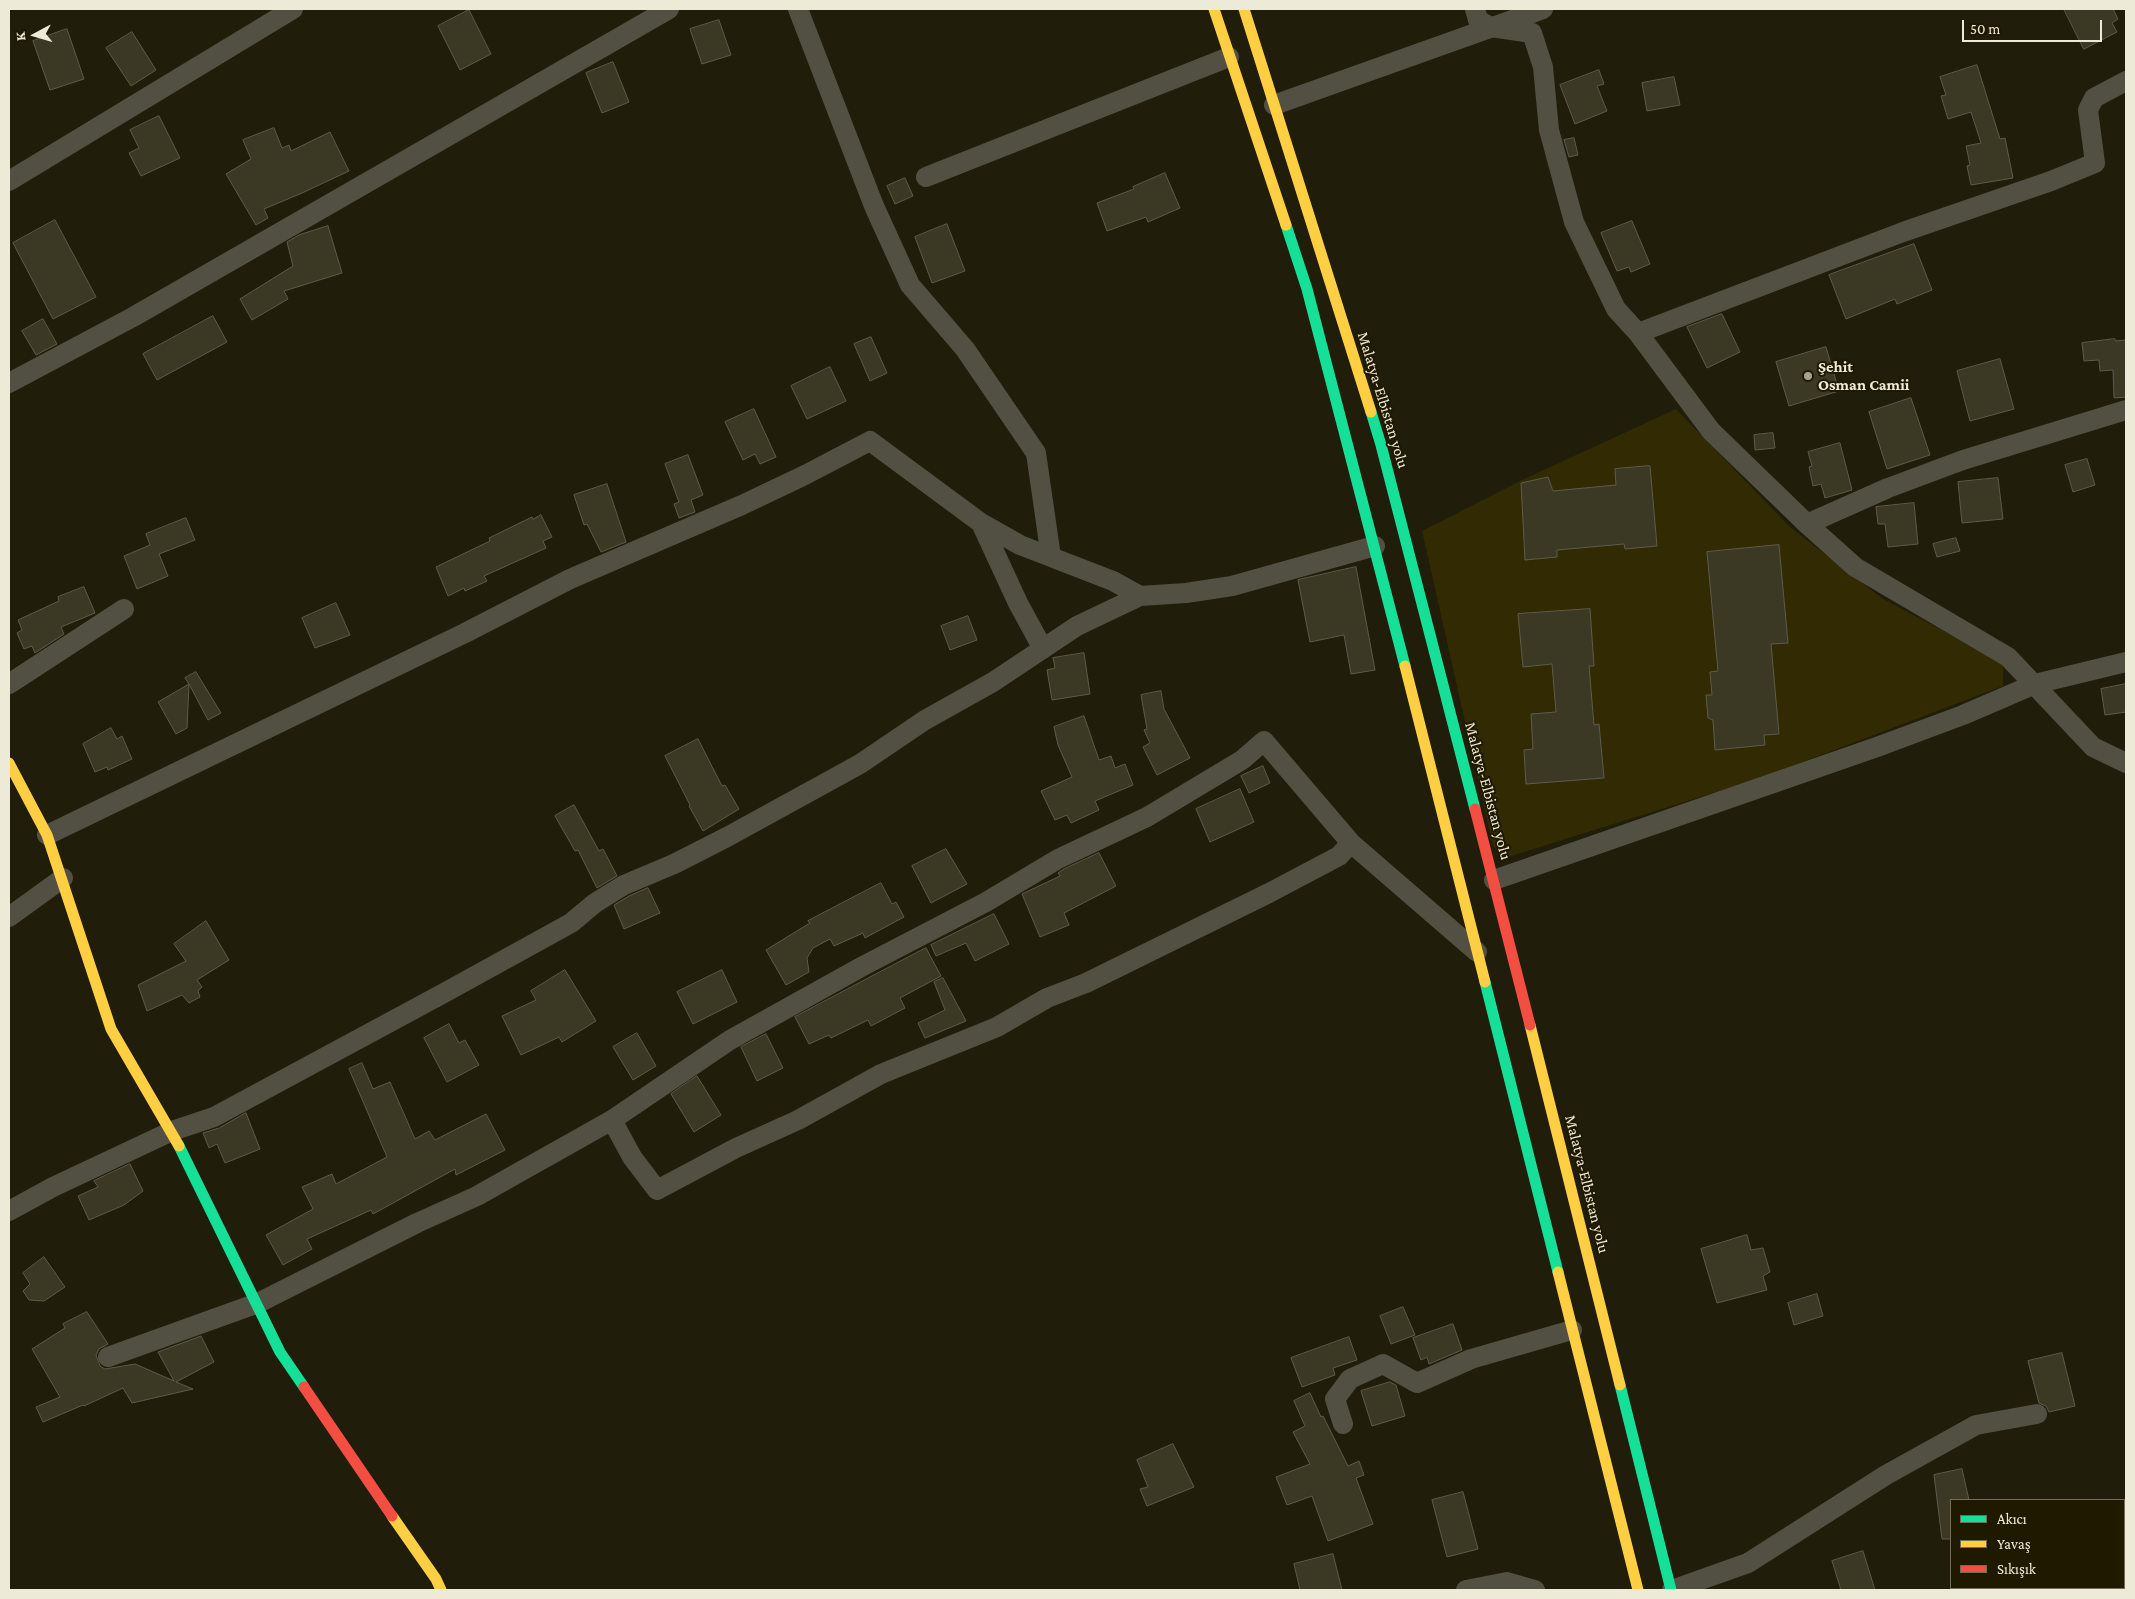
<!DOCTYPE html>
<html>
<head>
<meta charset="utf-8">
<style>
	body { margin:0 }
	#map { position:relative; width:2135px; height:1599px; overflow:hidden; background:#201d0b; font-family:"Crimson Pro",serif }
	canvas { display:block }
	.frame { position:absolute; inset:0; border:10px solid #edead7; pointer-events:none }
	.legend { position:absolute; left:1950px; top:1499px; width:175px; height:90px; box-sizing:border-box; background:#1f1900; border:1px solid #716d56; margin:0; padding:6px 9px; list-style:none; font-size:15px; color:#edead7 }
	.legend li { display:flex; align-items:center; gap:10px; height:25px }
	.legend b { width:25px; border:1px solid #716d56 }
	.north { position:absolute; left:10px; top:10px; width:50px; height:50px; -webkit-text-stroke:4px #1f1900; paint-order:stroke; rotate:264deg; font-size:14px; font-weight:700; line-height:20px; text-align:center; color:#edead7 }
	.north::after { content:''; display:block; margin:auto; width:18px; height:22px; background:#edead7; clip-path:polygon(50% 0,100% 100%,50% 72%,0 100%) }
	.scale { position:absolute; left:1962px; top:20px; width:140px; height:22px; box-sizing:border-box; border:2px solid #edead7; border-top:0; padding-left:6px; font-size:15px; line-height:18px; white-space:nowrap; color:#edead7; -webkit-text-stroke:4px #1f1900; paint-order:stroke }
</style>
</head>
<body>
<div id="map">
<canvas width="2135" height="1599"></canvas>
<div class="frame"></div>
<ul class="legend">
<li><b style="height:6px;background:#16e098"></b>Akıcı</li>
<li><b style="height:6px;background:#ffcf43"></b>Yavaş</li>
<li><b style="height:6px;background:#f24e42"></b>Sıkışık</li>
</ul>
<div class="north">K</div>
<div class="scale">50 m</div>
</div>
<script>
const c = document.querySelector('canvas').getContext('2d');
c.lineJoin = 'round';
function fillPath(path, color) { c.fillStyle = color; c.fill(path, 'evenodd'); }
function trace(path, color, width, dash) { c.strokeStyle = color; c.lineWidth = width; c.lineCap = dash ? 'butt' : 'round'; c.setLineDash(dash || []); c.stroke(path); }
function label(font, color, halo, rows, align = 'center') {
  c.font = font + ' "Crimson Pro",serif'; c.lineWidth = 4; c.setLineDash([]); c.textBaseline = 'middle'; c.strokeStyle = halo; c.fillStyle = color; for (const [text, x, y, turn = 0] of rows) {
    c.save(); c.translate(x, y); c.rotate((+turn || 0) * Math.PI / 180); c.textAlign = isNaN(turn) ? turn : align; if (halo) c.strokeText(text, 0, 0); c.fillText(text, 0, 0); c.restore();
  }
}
fillPath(new Path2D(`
	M1676 409 1790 527 1883 599 2003 662V686L1758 779 1508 857 1493 846 1422 531 1524 479Z`), '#312a02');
const building = new Path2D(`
	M2064 9H2113L2118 19 2112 23 2117 32 2084 49Z
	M469 10 491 54 460 70 438 26Z
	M719 20 731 55 702 64 690 29Z
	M67 29 84 79 50 90 33 41Z
	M132 32 156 70 131 86 106 48Z
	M613 62 629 102 602 113 586 73Z
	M1977 65 2000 139 2005 138 2013 178 1971 185 1967 166 1970 165 1966 146 1981 143 1971 112 1948 119 1941 96 1946 95 1940 77Z
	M1599 70 1604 84 1597 86 1607 111 1575 124 1560 85Z
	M1674 77 1680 105 1647 111 1642 83Z
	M159 116 180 158 141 176 129 153 139 148 130 130Z
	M274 128 282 148 289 145 291 151 330 132 349 171 302 193 264 209 268 218 256 225 226 174 251 159 243 140Z
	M1574 138 1578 155 1569 157 1564 140Z
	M1165 173 1180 208 1148 222 1146 217 1107 231 1097 203 1134 189 1133 187Z
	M905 178 913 196 895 204 887 186Z
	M55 220 96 297 53 319 13 243Z
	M1632 221 1650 264 1631 272 1629 267 1617 271 1601 233Z
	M947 224 965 271 932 283 915 237Z
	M328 226 342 273 284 291 288 299 252 320 240 299 293 266 287 242 299 235Z
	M1914 244 1932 290 1897 304 1895 299 1846 319 1829 275Z
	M1722 314 1740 352 1707 368 1687 327Z
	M213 316 227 342 157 380 143 354Z
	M43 319 57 344 36 355 22 331Z
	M871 337 887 373 870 381 854 344Z
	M2115 339 2116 341 2126 340V397L2114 398 2113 370 2100 371 2099 360 2084 361 2082 343Z
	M1826 347 1839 391 1789 406 1776 362Z
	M2000 359 2014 409 1970 421 1957 371Z
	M830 367 846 401 807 419 791 386Z
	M1911 398 1930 455 1887 469 1869 412Z
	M754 409 776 457 760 464 755 454 743 460 725 422Z
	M1773 433 1775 448 1755 450 1754 435Z
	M1840 443 1852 490 1825 498 1821 484 1813 486 1809 467 1812 466 1808 452Z
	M688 455 703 495 691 500 695 512 679 518 674 504 679 502 665 464Z
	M2087 459 2095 485 2073 492 2065 465Z
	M1650 466 1657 546 1625 549 1624 544 1557 550V557L1525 560 1521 483 1548 477 1553 491 1616 485 1615 469Z
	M1998 478 2003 519 1962 523 1958 482Z
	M607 484 626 542 601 552 587 524 584 525 574 495Z
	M1914 503 1918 544 1888 547 1885 524H1878L1876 507Z
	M541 515 552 537 543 541 546 548 484 576 487 581 465 591 464 588 448 596 436 567 490 541 489 538 532 517 533 519Z
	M186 518 195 540 159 554 168 576 137 589 124 556 150 545 146 534Z
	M1956 538 1960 551 1937 557 1933 544Z
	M1779 545 1788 643 1771 644 1779 734 1764 735 1765 745 1715 750 1713 720 1708 718 1706 695H1712L1710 672 1718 671 1707 552Z
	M1356 567 1375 670 1351 674 1344 635 1310 642 1298 580Z
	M84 587 95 613 61 627 64 634 35 653 32 646 24 649 17 633 22 630 18 620 59 601 58 597Z
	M336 603 350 635 315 648 302 618Z
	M1590 609 1594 666H1589L1594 725 1599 724 1604 778 1526 784 1524 750 1533 749 1531 714 1556 712 1552 664 1523 667 1518 614Z
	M968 616 977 640 950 650 941 626Z
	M1084 653 1090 694 1052 700 1047 670 1055 668 1053 658Z
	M196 672 221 713 208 720 189 684 187 728 176 734 158 702 189 684 185 678Z
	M2126 684V712L2105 715 2101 689Z
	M1161 691 1164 709 1190 758 1157 775 1143 747 1150 743 1144 730 1147 729 1141 695Z
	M1084 716 1099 760 1111 756 1115 768 1125 764 1133 785 1095 801 1099 810 1071 823 1067 815 1055 820 1041 791 1072 777 1058 745 1054 727Z
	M111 728 117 739 122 736 132 759 108 770 107 767 95 772 83 744Z
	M698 739 722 786 725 785 739 809 703 831 689 806 690 805 665 756Z
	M1263 766 1270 783 1249 793 1241 776Z
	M1240 789 1254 822 1210 842 1196 809Z
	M574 805 599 851 603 849 617 876 597 888 578 850 575 851 555 816Z
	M946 849 967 884 931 903 912 866Z
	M1099 853 1116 886 1064 913 1069 925 1040 937 1022 894 1060 876 1058 873 1064 869Z
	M881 883 892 904 896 902 904 917 865 938 863 933 834 946 830 939 813 948 807 958 809 972 786 985 766 950 810 923 808 921Z
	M648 888 660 913 624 929 614 905 629 896Z
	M994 914 1009 944 975 961 966 943 936 956 931 945Z
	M206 921 229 960 197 980 202 987 198 991 200 997 189 1003 182 995 147 1011 138 985 186 961 174 944Z
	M926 948 941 976 900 998 905 1008 871 1026 868 1020 831 1038 829 1035 809 1044 795 1017Z
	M565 970 596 1021 562 1042 559 1037 521 1055 502 1016 536 1000 531 991Z
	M722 970 737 1002 693 1024 677 992Z
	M943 978 966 1021 925 1038 918 1023 945 1010 934 982Z
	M449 1024 459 1043 465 1040 479 1065 447 1082 424 1038Z
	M637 1033 656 1066 633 1080 613 1047Z
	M766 1034 783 1068 757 1081 741 1047Z
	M362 1063 373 1089 390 1082 415 1139 429 1131 435 1140 486 1114 505 1150 456 1175 455 1169 373 1214 371 1210 307 1239 312 1249 283 1265 266 1235 313 1209 302 1187 332 1174 336 1184 387 1157 349 1069Z
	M697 1076 721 1115 694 1132 671 1094Z
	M246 1113 260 1149 225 1163 217 1144 209 1148 203 1133 219 1128Z
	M130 1164 143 1191 124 1205 89 1220 78 1196 98 1187 94 1181Z
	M1747 1235 1751 1250 1763 1248 1770 1272 1763 1276 1767 1290 1717 1303 1701 1249Z
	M44 1257 65 1287 44 1301 29 1300 23 1291 30 1284 23 1273Z
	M1817 1294 1823 1316 1794 1325 1788 1303Z
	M1403 1307 1415 1335 1391 1344 1380 1316Z
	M87 1312 108 1344 99 1349 96 1355 100 1366 105 1369 135 1364 174 1381 158 1352 201 1336 214 1362 176 1382 193 1389 132 1403 123 1388 84 1406 83 1405 43 1422 36 1407 60 1397 32 1349 65 1328 63 1324Z
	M1453 1324 1462 1350 1429 1364 1427 1357 1421 1360 1413 1338Z
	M1349 1337 1357 1360 1333 1368 1335 1375 1302 1387 1291 1358Z
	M2062 1353 2075 1406 2049 1412 2046 1406 2039 1403 2028 1361Z
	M1390 1382 1396 1385 1405 1416 1372 1426 1361 1391Z
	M1310 1393 1321 1417 1323 1416 1348 1466 1359 1461 1364 1475 1356 1478 1373 1524 1328 1541 1312 1496 1287 1505 1276 1477 1310 1464 1293 1432 1305 1426 1294 1401Z
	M1173 1444 1194 1487 1147 1506 1140 1489 1148 1487 1137 1460Z
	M1962 1469 1969 1500H1951V1539H1942L1934 1475Z
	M1463 1492 1478 1549 1447 1557 1432 1500Z
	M1863 1551 1875 1590H1841L1832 1561Z
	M1333 1554 1342 1590H1300L1294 1564Z`);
fillPath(building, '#3b3823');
trace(building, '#5e5b4c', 1);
trace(new Path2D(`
	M798 9 874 206 910 285 965 349 1036 453 1051 557
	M1475 9 1478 20 1491 27 1532 33 1543 67 1549 130 1574 222 1616 309 1638 333
	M2126 81 2094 98 2088 110 2095 163 2051 181 1903 232 1638 333 1711 431 1807 524 1855 567 2008 657 2093 747 2126 763
	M1274 105 1543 9
	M926 177 1229 57
	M9 181 293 9
	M9 383 133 317 669 9
	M981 523 1018 603 1043 649
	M1807 524 1888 488 1963 460 2126 410
	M9 684 124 609
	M47 835 465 633 570 579 742 505 805 475 870 441 981 523 1020 545 1113 581 1140 596 1186 593 1232 586 1375 546
	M1494 880 1877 747 1963 715 2035 684 2126 662
	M9 917 63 878
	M612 1120 632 1157 657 1190 736 1148 798 1120 881 1074 997 1027 1047 998 1086 983 1269 893 1339 856 1351 843
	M9 1211 53 1187 172 1131 214 1117 444 993 571 923 595 903 624 885 674 864 727 837 860 764 925 720 993 682 1077 626 1140 596
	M108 1357 258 1303 417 1223 477 1196 612 1120 730 1040 863 966 986 902 1058 859 1147 817 1242 760 1264 741 1351 843 1477 952
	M1343 1424 1335 1399 1350 1379 1383 1364 1417 1383 1471 1359 1572 1330
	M1466 1590 1507 1582 1535 1590
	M1672 1590 1748 1563 1886 1475 1976 1425 2037 1414`), '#525043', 20);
trace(new Path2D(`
	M1286 225 1307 289 1405 666
	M1371 412 1381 445 1475 809
	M1485 982 1558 1272
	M179 1146 280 1352 304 1387
	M1620 1385 1671 1590`), '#16e098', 11);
trace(new Path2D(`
	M1214 9 1286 225
	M1244 9 1371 412
	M1405 666 1485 982
	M9 763 47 835 111 1029 179 1146
	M1530 1025 1620 1385
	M1558 1272 1638 1590
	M392 1516 436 1579 441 1590`), '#ffcf43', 11);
trace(new Path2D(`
	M1475 809 1530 1025
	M304 1387 392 1516`), '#f24e42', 11);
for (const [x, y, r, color] of [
	[1808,376,5,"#a5a290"]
]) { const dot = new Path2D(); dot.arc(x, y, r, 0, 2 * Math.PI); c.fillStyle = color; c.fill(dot); trace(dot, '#1f1900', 2); }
label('bold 16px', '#edead7', '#1f1900', [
	["Şehit",1818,367],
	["Osman Camii",1818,385]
], 'left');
label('16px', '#edead7', '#1f1900', [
	["Malatya-Elbistan yolu",1383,400,73],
	["Malatya-Elbistan yolu",1488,791,75],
	["Malatya-Elbistan yolu",1587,1184,76]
]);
</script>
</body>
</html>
